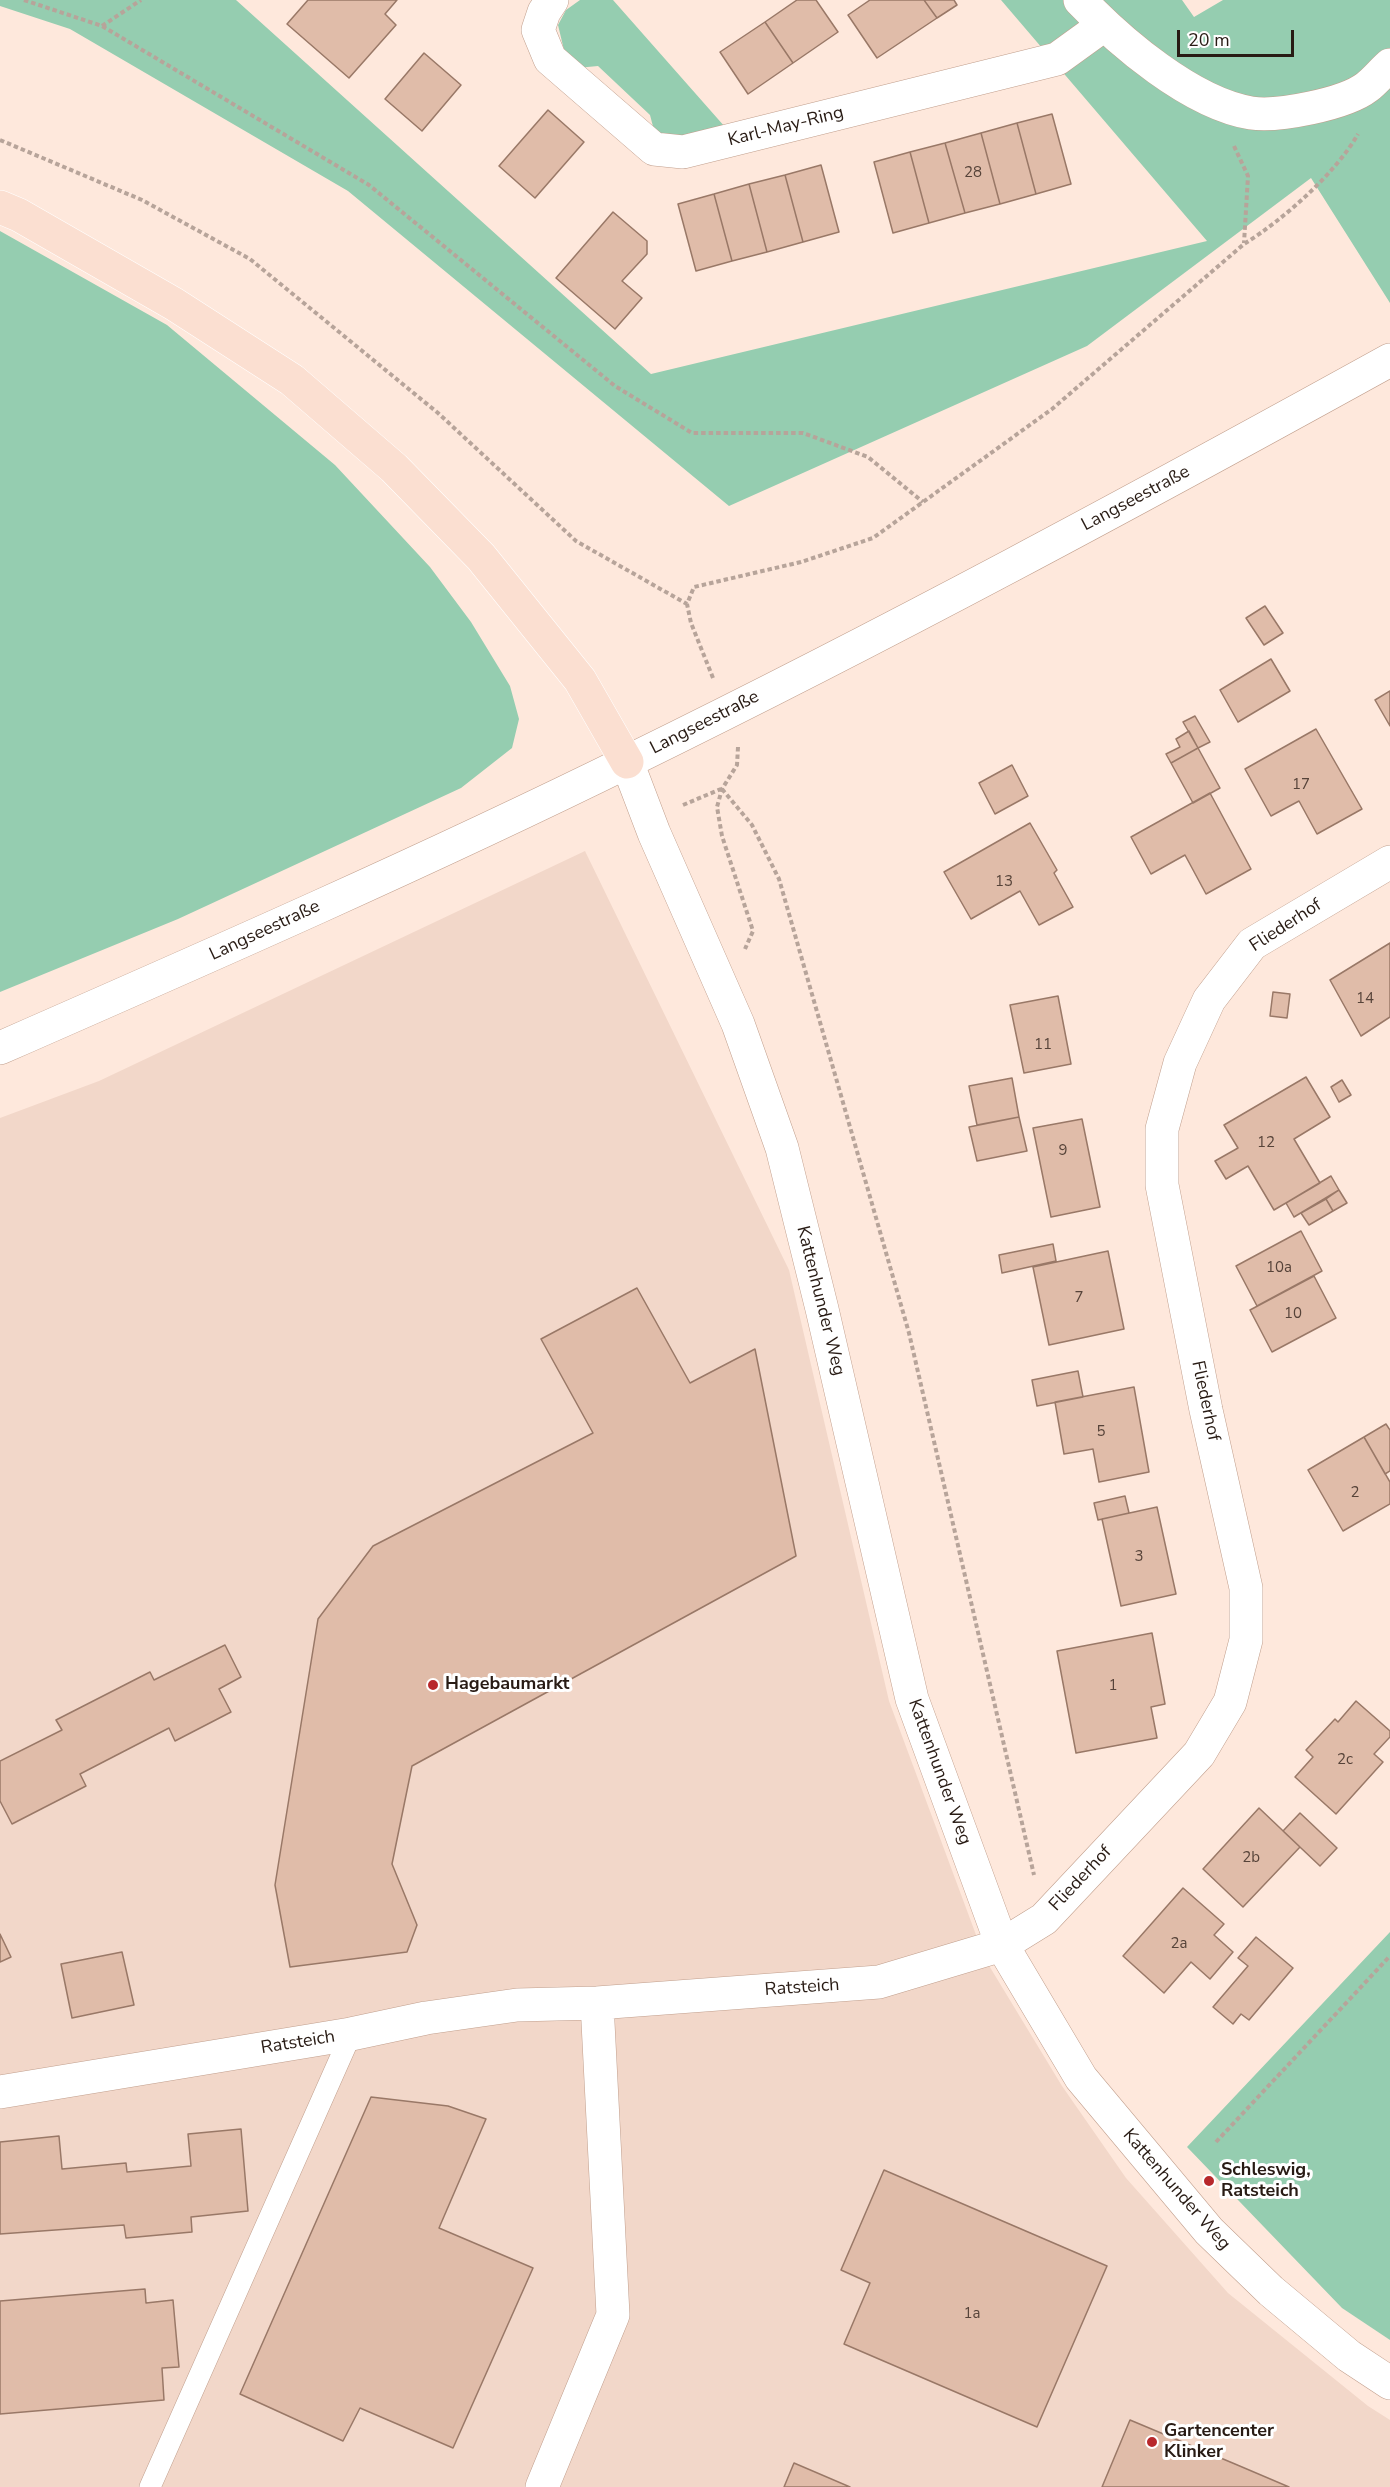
<!DOCTYPE html>
<html>
<head>
<meta charset="utf-8">
<style>
	body { margin:0 }
	#map { position:relative; width:1390px; height:2487px; overflow:hidden; background:#fee8dc; font-family:"Nunito Sans",sans-serif }
	canvas { display:block }
	.scale { position:absolute; left:1177px; top:30px; width:117px; height:27px; box-sizing:border-box; border:3px solid #281b14; border-top:0; padding-left:8px; font-size:18px; line-height:21px; white-space:nowrap; color:#281b14; -webkit-text-stroke:4px #fff; paint-order:stroke }
</style>
</head>
<body>
<div id="map">
<canvas width="1390" height="2487"></canvas>
<div class="scale">20 m</div>
</div>
<script>
const c = document.querySelector('canvas').getContext('2d');
c.lineJoin = 'round';
function fillPath(path, color) { c.fillStyle = color; c.fill(path, 'evenodd'); }
function trace(path, color, width, dash) { c.strokeStyle = color; c.lineWidth = width; c.lineCap = dash ? 'butt' : 'round'; c.setLineDash(dash || []); c.stroke(path); }
function label(font, color, halo, rows, align = 'center') {
  c.font = font + ' "Nunito Sans",sans-serif'; c.lineWidth = 6; c.setLineDash([]); c.textBaseline = 'middle'; c.strokeStyle = halo; c.fillStyle = color; for (const [text, x, y, turn = 0] of rows) {
    c.save(); c.translate(x, y); c.rotate((+turn || 0) * Math.PI / 180); c.textAlign = isNaN(turn) ? turn : align; if (halo) c.strokeText(text, 0, 0); c.fillText(text, 0, 0); c.restore();
  }
}
fillPath(new Path2D(`
	M585 851 789 1270 889 1701 985 1959 1062 2086 1126 2178 1228 2293 1368 2406 1390 2420V2487H0V1118L99 1081Z`), '#f2d7c9');
fillPath(new Path2D(`
	M0 0H236L651 374 1207 241 1001 0H1182L1194 17 1223 0H1390V303L1311 178 1087 346 729 506 348 191 70 29 0 6Z
	M580 0H613L725 127 686 137 655 134 650 115 598 66 577 68 564 50 558 25 566 10Z
	M0 231 167 325 335 465 430 567 471 622 510 686 519 719 512 748 461 788 178 919 0 992Z
	M1390 1932V2340L1342 2308 1187 2147Z`), '#95cdb0');
const building = new Path2D(`
	M308 0H397L385 14 396 25 349 78 287 24Z
	M797 0H816L838 32 793 63 765 22Z
	M870 0H924L937 18 877 58 848 15Z
	M924 0H954L957 5 937 18Z
	M765 22 793 63 748 94 720 52Z
	M424 53 461 85 422 131 385 99Z
	M548 110 584 142 535 198 499 166Z
	M1052 114 1071 184 1036 194 1017 123Z
	M1017 123 1036 194 1000 204 981 133Z
	M981 133 1000 204 965 213 945 143Z
	M945 143 965 213 929 223 910 152Z
	M910 152 929 223 893 233 874 162Z
	M821 165 839 232 803 242 785 175Z
	M785 175 803 242 767 252 749 184Z
	M749 184 767 252 732 261 714 194Z
	M714 194 732 261 696 271 678 204Z
	M613 212 647 241V254L622 281 642 298 615 329 556 278Z
	M1265 606 1283 633 1264 645 1246 618Z
	M1271 659 1290 691 1238 722 1220 690Z
	M1390 691V726L1375 700Z
	M1195 716 1210 742 1198 748 1183 722Z
	M1316 729 1362 809 1317 834 1299 801 1271 816 1245 769Z
	M1189 731 1198 748 1171 763 1166 754 1180 747 1176 739Z
	M1198 748 1220 788 1193 803 1171 763Z
	M1012 765 1028 796 995 814 979 783Z
	M1210 793 1251 869 1206 894 1185 855 1151 874 1131 837Z
	M1030 823 1057 870 1054 873 1073 907 1039 925 1020 891 971 919 944 872Z
	M1390 943V1017L1361 1036 1330 980Z
	M1273 992 1290 994 1287 1018 1270 1016Z
	M1058 996 1071 1064 1024 1073 1010 1005Z
	M1306 1077 1330 1117 1294 1139 1320 1183 1274 1210 1248 1166 1226 1179 1215 1161 1238 1148 1224 1125Z
	M1012 1078 1019 1117 977 1125 969 1086Z
	M1342 1080 1351 1095 1339 1102 1331 1087Z
	M1019 1117 1027 1151 977 1161 969 1127Z
	M1082 1119 1100 1207 1051 1217 1033 1128Z
	M1331 1176 1339 1190 1294 1217 1286 1203Z
	M1339 1190 1347 1203 1333 1211 1326 1199Z
	M1326 1199 1333 1211 1309 1225 1301 1213Z
	M1301 1231 1322 1271 1257 1306 1236 1266Z
	M1053 1244 1056 1261 1002 1273 999 1255Z
	M1108 1251 1124 1329 1049 1345 1033 1267Z
	M1314 1276 1336 1318 1272 1352 1250 1310Z
	M637 1288 690 1383 755 1349 796 1556 412 1766 392 1864 417 1925 407 1952 290 1967 275 1885 318 1619 373 1546 593 1433 541 1339Z
	M1078 1371 1083 1397 1037 1406 1032 1380Z
	M1134 1387 1149 1472 1099 1482 1093 1449 1064 1454 1055 1402Z
	M1386 1424 1390 1430V1471L1385 1474 1364 1437Z
	M1364 1437 1390 1482V1504L1343 1531 1308 1470Z
	M1125 1496 1129 1513 1098 1520 1094 1503Z
	M1157 1507 1176 1594 1121 1606 1102 1519Z
	M1152 1633 1165 1704 1151 1707 1157 1738 1076 1753 1057 1651Z
	M225 1645 241 1677 219 1689 231 1712 175 1741 169 1728 80 1774 86 1786 12 1824 0 1801V1761L62 1730 56 1720 150 1672 154 1680Z
	M1356 1701 1390 1731V1737L1374 1754 1383 1762 1336 1814 1295 1777 1313 1757 1306 1750 1335 1719 1338 1722Z
	M1259 1808 1300 1847 1243 1907 1203 1869Z
	M1300 1813 1337 1848 1320 1866 1283 1831Z
	M1183 1888 1224 1924 1214 1935 1233 1952 1210 1979 1191 1962 1164 1993 1123 1956Z
	M0 1934 11 1957 0 1962Z
	M1256 1937 1293 1968 1249 2020 1241 2014 1233 2024 1213 2007 1248 1966 1238 1958Z
	M122 1952 134 2005 72 2018 61 1964Z
	M371 2097 448 2106 486 2119 439 2228 533 2268 453 2448 360 2408 343 2441 240 2394Z
	M241 2129 248 2211 191 2217 192 2232 126 2238 124 2225 0 2234V2142L59 2136 62 2169 126 2163 127 2172 191 2166 188 2134Z
	M884 2170 1107 2266 1037 2427 844 2344 870 2283 841 2270Z
	M145 2289 146 2303 173 2300 179 2367 162 2368 164 2400 0 2414V2301Z
	M1130 2420 1235 2464 1289 2487H1102Z
	M794 2463 850 2487H784Z`);
fillPath(building, '#e0bca9');
trace(building, '#997867', 1.5);
const service = new Path2D(`
	M150 2487 351 2034`);
const minor = new Path2D(`
	M552 0 544 12 538 30 550 59 654 149 683 152 1057 59 1104 25
	M1080 0C1120 42 1191 103 1251 113 1278 117 1345 104 1367 87 1375 81 1382 72 1390 65
	M0 2092 351 2034 426 2018 517 2005 597 2003 879 1982 1002 1945 1044 1919 1199 1754 1230 1702 1246 1640V1588L1206 1410 1162 1185V1129L1180 1063 1209 1000 1252 944 1390 862
	M542 2487 613 2315 597 2003`);
const tertiary = new Path2D(`
	M627 762 654 833 738 1024 782 1148 822 1309 912 1699 1002 1945 1081 2078 1209 2231 1271 2291 1349 2356 1390 2383
	M0 1048C212 955 424 862 631 760 888 634 1140 498 1390 360`);
const primary = new Path2D(`
	M0 207 19 215 174 304 292 380 394 468 481 557 580 680 627 762`);
trace(service, '#c19f8d', 22);
trace(minor, '#c19f8d', 34);
trace(tertiary, '#c19f8d', 34);
trace(primary, '#fff', 34);
trace(new Path2D(`
	M24 0 102 26 369 185 615 386 692 433H803L868 457 923 502
	M102 26 141 0
	M0 140 142 200 250 259 438 413 576 541 687 604
	M1234 146 1248 176 1244 243
	M713 678 691 623 687 604 694 587 801 562 873 538 1052 409 1244 244C1283 220 1336 173 1358 134
	M738 747 737 765 722 789 717 807 722 836 753 931 745 949
	M722 789 752 825 779 879 909 1333 1034 1875
	M683 805 721 789
	M1216 2142 1390 1956`), '#b7a49a', 4, [4.5, 3]);
trace(service, '#fff', 21);
trace(minor, '#fff', 33);
trace(tertiary, '#fff', 33);
trace(primary, '#fbdfd1', 33);
for (const [x, y, r, color] of [
	[433,1685,6,"#b8282c"],
	[1209,2181,6,"#b8282c"],
	[1152,2442,6,"#b8282c"]
]) { const dot = new Path2D(); dot.arc(x, y, r, 0, 2 * Math.PI); c.fillStyle = color; c.fill(dot); trace(dot, '#fff', 2); }
label('15px', '#564339', null, [
	["28",973,173],
	["17",1301,785],
	["13",1004,882],
	["14",1365,999],
	["11",1043,1045],
	["12",1266,1143],
	["9",1063,1151],
	["10a",1279,1268],
	["7",1079,1298],
	["10",1293,1314],
	["5",1101,1432],
	["2",1355,1493],
	["3",1139,1557],
	["1",1113,1686],
	["2c",1345,1760],
	["2b",1251,1858],
	["2a",1179,1944],
	["1a",972,2314]
]);
label('18px', '#281b14', '#fff', [
	["Karl-May-Ring",786,127,-14],
	["Langseestraße",1136,499,-28],
	["Langseestraße",705,723,-27],
	["Fliederhof",1286,926,-33],
	["Langseestraße",265,931,-25],
	["Kattenhunder Weg",820,1301,76],
	["Fliederhof",1205,1401,78],
	["Kattenhunder Weg",939,1772,70],
	["Fliederhof",1081,1879,-47],
	["Ratsteich",802,1988,-4],
	["Ratsteich",298,2043,-9],
	["Kattenhunder Weg",1176,2190,49]
]);
label('bold 18px', '#281b14', '#fff', [
	["Hagebaumarkt",445,1685],
	["Schleswig,",1221,2171],
	["Ratsteich",1221,2192],
	["Gartencenter",1164,2432],
	["Klinker",1164,2453]
], 'left');
</script>
</body>
</html>
